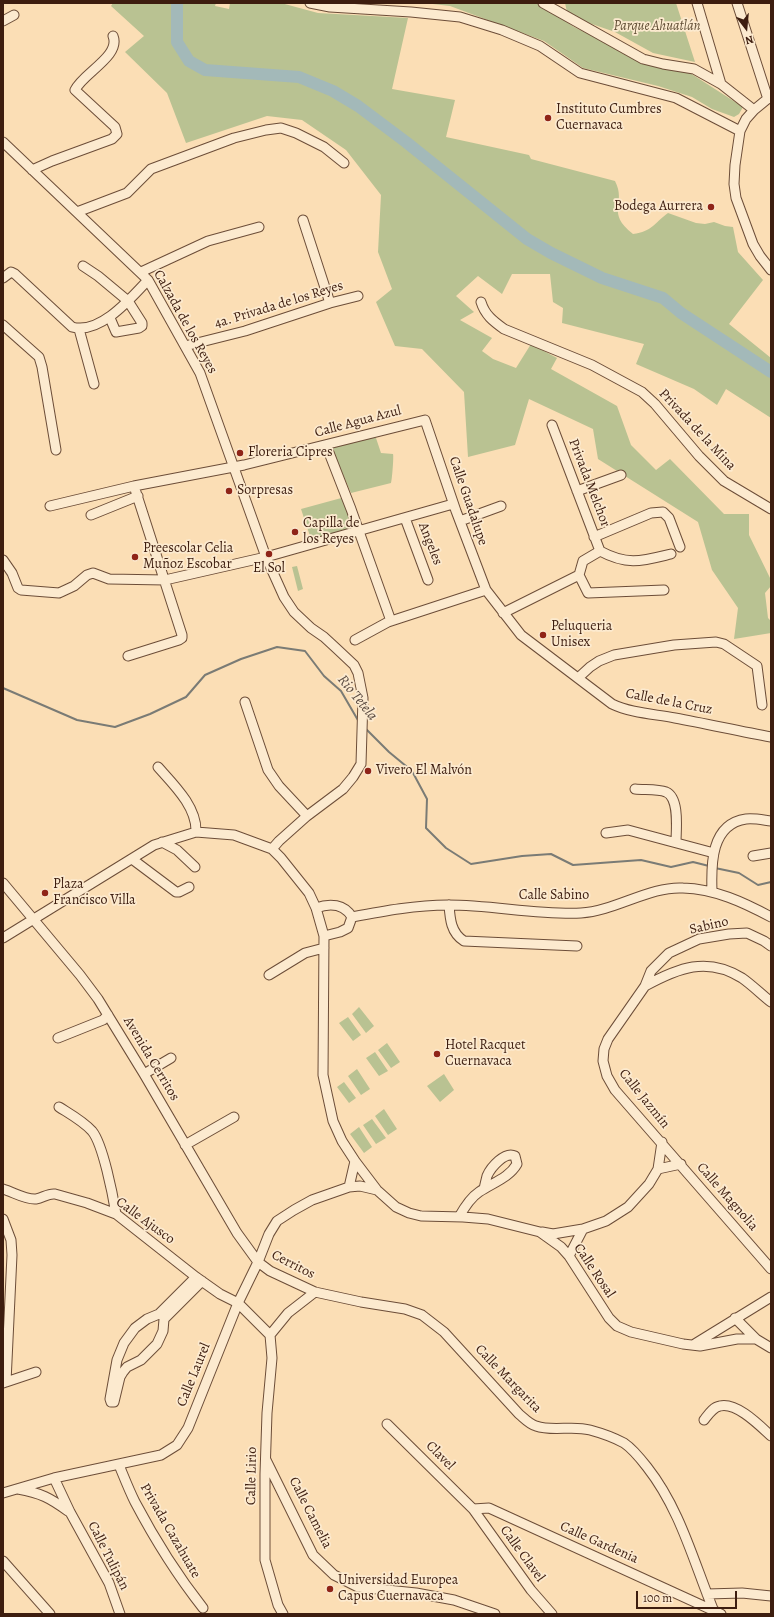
<!DOCTYPE html>
<html>
<head>
<meta charset="utf-8">
<style>
	body { margin:0 }
	#map { position:relative; width:774px; height:1617px; overflow:hidden; background:#fbdeb5; font-family:Alegreya,serif }
	canvas { display:block }
	.frame { position:absolute; inset:0; border:4px solid #3d1d0f; pointer-events:none }
	.north { position:absolute; left:726px; top:8px; width:40px; height:40px; -webkit-text-stroke:3px #fceacf; paint-order:stroke; rotate:164deg; font-size:11px; font-weight:700; line-height:16px; text-align:center; color:#3d1d0f }
	.north::after { content:''; display:block; margin:auto; width:14px; height:18px; background:#3d1d0f; clip-path:polygon(50% 0,100% 100%,50% 72%,0 100%) }
	.scale { position:absolute; left:636px; top:1591px; width:101px; height:18px; box-sizing:border-box; border:2px solid #3d1d0f; border-top:0; padding-left:5px; font-size:12px; line-height:14px; white-space:nowrap; color:#3d1d0f; -webkit-text-stroke:3px #fceacf; paint-order:stroke }
</style>
</head>
<body>
<div id="map">
<canvas width="774" height="1617"></canvas>
<div class="frame"></div>
<div class="north">N</div>
<div class="scale">100 m</div>
</div>
<script>
const c = document.querySelector('canvas').getContext('2d');
c.lineJoin = 'round';
function fillPath(path, color) { c.fillStyle = color; c.fill(path, 'evenodd'); }
function trace(path, color, width, dash) { c.strokeStyle = color; c.lineWidth = width; c.lineCap = dash ? 'butt' : 'round'; c.setLineDash(dash || []); c.stroke(path); }
function label(font, color, halo, rows, align = 'center') {
  c.font = font + ' Alegreya,serif'; c.lineWidth = 3.5; c.setLineDash([]); c.textBaseline = 'middle'; c.strokeStyle = halo; c.fillStyle = color; for (const [text, x, y, turn = 0] of rows) {
    c.save(); c.translate(x, y); c.rotate((+turn || 0) * Math.PI / 180); c.textAlign = isNaN(turn) ? turn : align; if (halo) c.strokeText(text, 0, 0); c.fillText(text, 0, 0); c.restore();
  }
}
fillPath(new Path2D(`
	M113 3H216L215 6 229 9 230 3H281L318 13 408 18 392 89 455 100 446 137 529 155 531 159 615 181C627 204 605 212 633 234 653 231 653 224 668 213L696 223 705 224 714 222 725 226 733 227 738 252 763 280 729 324 771 358V418L726 389 717 405 694 389 636 364 644 344 562 323 563 308 553 302 550 274H512L502 294 478 276 456 296 474 312 460 320 492 338 482 351 493 359 516 368 531 344 557 358 551 369 617 406 631 445 656 470 670 459 724 514H749V535L771 580V586L765 593 768 618 771 621V633L734 639 738 608 712 570 698 522 598 459 593 429 529 399 515 445 468 457 464 392 422 349 395 346 376 302 392 289 378 252 381 195 346 150 302 120 267 116 186 143 167 93 125 52 144 36 111 6Z
	M424 3H539L574 27 618 48 637 60 690 73 743 107 739 114 734 117 712 109 692 97 658 86 583 68 544 41 450 6Z
	M565 3H676L695 62 653 53 615 32 589 23 567 12Z
	M370 434 376 438 381 453 393 454C394 456 392 481 391 483L351 493 330 445Z
	M345 497 356 529 312 542 301 509Z
	M297 566 303 589 298 591 292 567Z
	M359 1007 374 1026 366 1033 352 1014Z
	M348 1017 361 1035 353 1041 339 1023Z
	M387 1043 400 1062 391 1068 378 1050Z
	M375 1052 388 1071 379 1076 366 1058Z
	M357 1069 370 1089 361 1095 348 1076Z
	M444 1074 454 1090 440 1102 427 1086Z
	M344 1082 356 1098 349 1103 337 1087Z
	M384 1109 397 1129 388 1135 375 1116Z
	M372 1119 386 1138 376 1144 363 1125Z
	M359 1127 372 1147 364 1153 350 1134Z`), '#b9c292');
trace(new Path2D(`
	M3 688 77 720 115 727 150 714 186 697 205 675 241 659 277 647 305 651 324 676 341 691 359 722
	M365 728 389 752 412 771 427 799 426 828 446 848 471 864 522 856 551 854 573 865 641 860 671 867 693 862 709 866
	M715 868 739 873 758 885 771 882`), '#7a7b75', 2);
trace(new Path2D(`
	M177 3V42L189 61 205 70 299 77 333 91 358 106 406 142 527 239 551 253 602 278 663 298 681 313 771 372`), '#a3b9b9', 12);
const minor = new Path2D(`
	M310 3 330 7 411 12 460 17 502 30 540 46 580 73 676 98 740 131
	M543 3 643 59 663 64 694 69 721 84 754 110
	M697 3 721 84
	M737 3 768 99
	M3 21 14 15
	M771 96 754 110 746 119 740 131 735 165 734 184 736 198 753 244 760 256 771 270
	M3 142 148 280 200 373 266 557 284 597 294 612 311 628 324 637 337 649 354 665 358 673 363 698 361 764 353 777 343 789 307 816 279 841 272 849
	M32 170 52 161 112 139 117 134 115 127 75 90C83 73 121 56 113 36
	M77 212 127 193 151 169 234 138 266 130 281 128 296 133 324 147 344 163
	M303 220 330 303
	M83 266 98 276 128 301 142 323V326L139 328 116 332 110 318
	M141 272 208 241 259 227
	M3 278 11 272 15 274 72 327C100 335 131 298 148 280
	M481 302C485 315 493 321 504 329L592 365 642 392 655 404 699 456 724 481 771 509
	M3 325 39 357 42 367 56 450
	M79 329 94 384
	M185 346 245 331 330 303 358 296
	M552 425 600 551
	M326 445 351 509 391 621
	M577 491 621 475
	M50 506 134 486 244 465 425 420 456 511 486 590 521 635 612 704C631 713 654 714 675 718 707 724 739 731 771 737
	M91 515 138 496
	M405 518 428 580
	M460 521 501 506
	M594 537 651 513 663 512 669 518 680 547
	M600 551C628 566 642 561 671 554
	M3 560 12 573 18 588 21 590 59 593 74 586 87 575 93 573 109 579 165 580 266 557 453 504
	M579 575 588 593 664 590
	M503 613 579 575 583 561 600 551
	M355 640 388 622 486 590
	M128 656 179 640 182 638V635L134 486
	M578 678 590 667 599 661 614 655 674 645 716 642 724 644 757 666 762 705
	M245 702 268 770 279 786 307 816
	M158 767C174 785 197 807 196 832
	M635 789C644 790 658 789 666 792 680 798 676 830 676 842
	M606 833 628 830 714 853
	M162 842 177 850 195 867
	M753 856 771 853
	M132 859 176 892H179L189 887
	M3 883 80 975 98 999 144 1074 237 1233 258 1262 270 1271 315 1292 361 1302 405 1309 422 1315 444 1332 519 1414C524 1418 529 1424 536 1426 553 1432 572 1425 590 1430 601 1433 613 1437 624 1443 633 1449 640 1458 647 1467 680 1509 693 1560 713 1609
	M712 891C711 864 711 824 746 819 754 818 763 820 771 821
	M449 905C450 919 451 933 464 941L577 946
	M316 908C330 903 344 904 352 917L348 928 340 932 324 936
	M352 917C384 911 416 905 448 905 493 905 537 915 581 913 615 911 650 886 683 888 715 889 743 902 771 917
	M3 938 154 845 196 832 234 835 272 849 281 858 309 893 316 908 324 936 323 1075 333 1121 342 1141 355 1161 377 1190 396 1207 409 1213 421 1216 463 1217 488 1219 540 1232 561 1247 569 1256 609 1318 617 1326 631 1332 683 1344 700 1346 737 1339H756
	M771 946 764 941 747 933 729 934 699 939 669 953 651 971 645 986 608 1039 604 1049 603 1061 607 1076 615 1090 771 1269
	M269 975 305 953 324 948
	M645 986C678 968 707 956 742 978 752 985 761 994 771 1002
	M58 1038 103 1020 108 1015
	M144 1074 171 1058
	M59 1107C70 1114 83 1121 92 1131 103 1144 113 1196 116 1214
	M185 1145 234 1117
	M658 1169 681 1164
	M349 1187 355 1161
	M3 1189C13 1192 26 1200 36 1199 43 1198 48 1193 55 1194L87 1203 116 1214 196 1277 220 1294 238 1303 270 1335
	M459 1217C464 1208 470 1198 479 1192 492 1183 509 1178 517 1164L515 1156C505 1151 491 1167 487 1176 486 1180 485 1184 484 1189
	M3 1219 11 1240 12 1255 6 1382
	M542 1232 553 1234 583 1229 606 1221 628 1207 649 1184 658 1169 662 1142
	M569 1256 583 1229
	M196 1277 159 1314 147 1319 135 1328 124 1343 117 1360 110 1399 111 1402H114L120 1377 123 1372 127 1367 141 1360 157 1344 163 1331 164 1319 202 1281
	M735 1318 756 1339 771 1348
	M270 1335 272 1358 267 1413 265 1474V1560L278 1605 283 1614
	M270 1335 288 1313 315 1292
	M693 1345 771 1297
	M3 1383 36 1372
	M704 1420C708 1415 713 1407 720 1406 737 1402 760 1426 771 1436
	M387 1424 473 1509 531 1590 552 1614
	M266 1460 313 1555 334 1575 358 1587 416 1593 454 1600 495 1614
	M119 1465C124 1477 129 1490 135 1502 154 1538 177 1575 203 1608
	M54 1478 70 1512 109 1583 120 1614
	M18 1489C41 1493 50 1498 68 1511
	M3 1493 54 1478 161 1455 177 1445 188 1428 238 1303 258 1262 269 1234 277 1221 294 1210 312 1200 349 1187 360 1186 377 1190
	M473 1509 489 1508 721 1614
	M3 1561 50 1614
	M707 1594 742 1593 771 1596`);
trace(minor, '#6c4d38', 11);
trace(minor, '#fceacf', 9);
for (const [x, y, r, color] of [
	[548,118,4,"#8f2418"],
	[711,207,4,"#8f2418"],
	[240,453,4,"#8f2418"],
	[229,491,4,"#8f2418"],
	[295,532,4,"#8f2418"],
	[269,554,4,"#8f2418"],
	[135,557,4,"#8f2418"],
	[543,635,4,"#8f2418"],
	[368,771,4,"#8f2418"],
	[45,893,4,"#8f2418"],
	[437,1054,4,"#8f2418"],
	[330,1589,4,"#8f2418"]
]) { const dot = new Path2D(); dot.arc(x, y, r, 0, 2 * Math.PI); c.fillStyle = color; c.fill(dot); trace(dot, '#fceacf', 1.5); }
label('italic 14px', '#624f36', '#fceacf', [
	["Parque Ahuatlán",657,27]
]);
label('14px', '#3d1d0f', '#fceacf', [
	["Instituto Cumbres",556,110],
	["Cuernavaca",556,126],
	["Bodega Aurrera",703,207,"right"],
	["Floreria Cipres",248,453],
	["Sorpresas",237,491],
	["Capilla de",303,524],
	["los Reyes",303,540],
	["Preescolar Celia",143,549],
	["Muñoz Escobar",143,565],
	["El Sol",269,569,"center"],
	["Peluqueria",551,627],
	["Unisex",551,643],
	["Vivero El Malvón",376,771],
	["Plaza",53,885],
	["Francisco Villa",53,901],
	["Hotel Racquet",445,1046],
	["Cuernavaca",445,1062],
	["Universidad Europea",338,1581],
	["Capus Cuernavaca",338,1597]
], 'left');
label('14px', '#3d1d0f', '#fceacf', [
	["4a. Privada de los Reyes",279,305,-17],
	["Calzada de los Reyes",185,322,61],
	["Calle Agua Azul",358,422,-15],
	["Privada de la Mina",697,430,47],
	["Privada Melchor",589,483,69],
	["Calle Guadalupe",468,501,71],
	["Angeles",430,544,69],
	["Calle de la Cruz",669,702,11],
	["Calle Sabino",554,896],
	["Sabino",709,926,-13],
	["Avenida Cerritos",151,1059,59],
	["Calle Jazmín",644,1099,51],
	["Calle Magnolia",727,1197,49],
	["Calle Ajusco",145,1221,36],
	["Cerritos",293,1265,27],
	["Calle Rosal",594,1271,56],
	["Calle Laurel",194,1375,-68],
	["Calle Margarita",508,1379,46],
	["Clavel",440,1456,45],
	["Calle Lirio",252,1476,-89],
	["Calle Camelia",310,1513,63],
	["Privada Cazahuate",170,1531,60],
	["Calle Gardenia",599,1543,24],
	["Calle Clavel",522,1554,54],
	["Calle Tulipán",108,1556,63]
]);
label('italic 15px', '#5c4c42', '#fceacf', [
	["Rio Tetela",357,698,51]
]);
</script>
</body>
</html>
